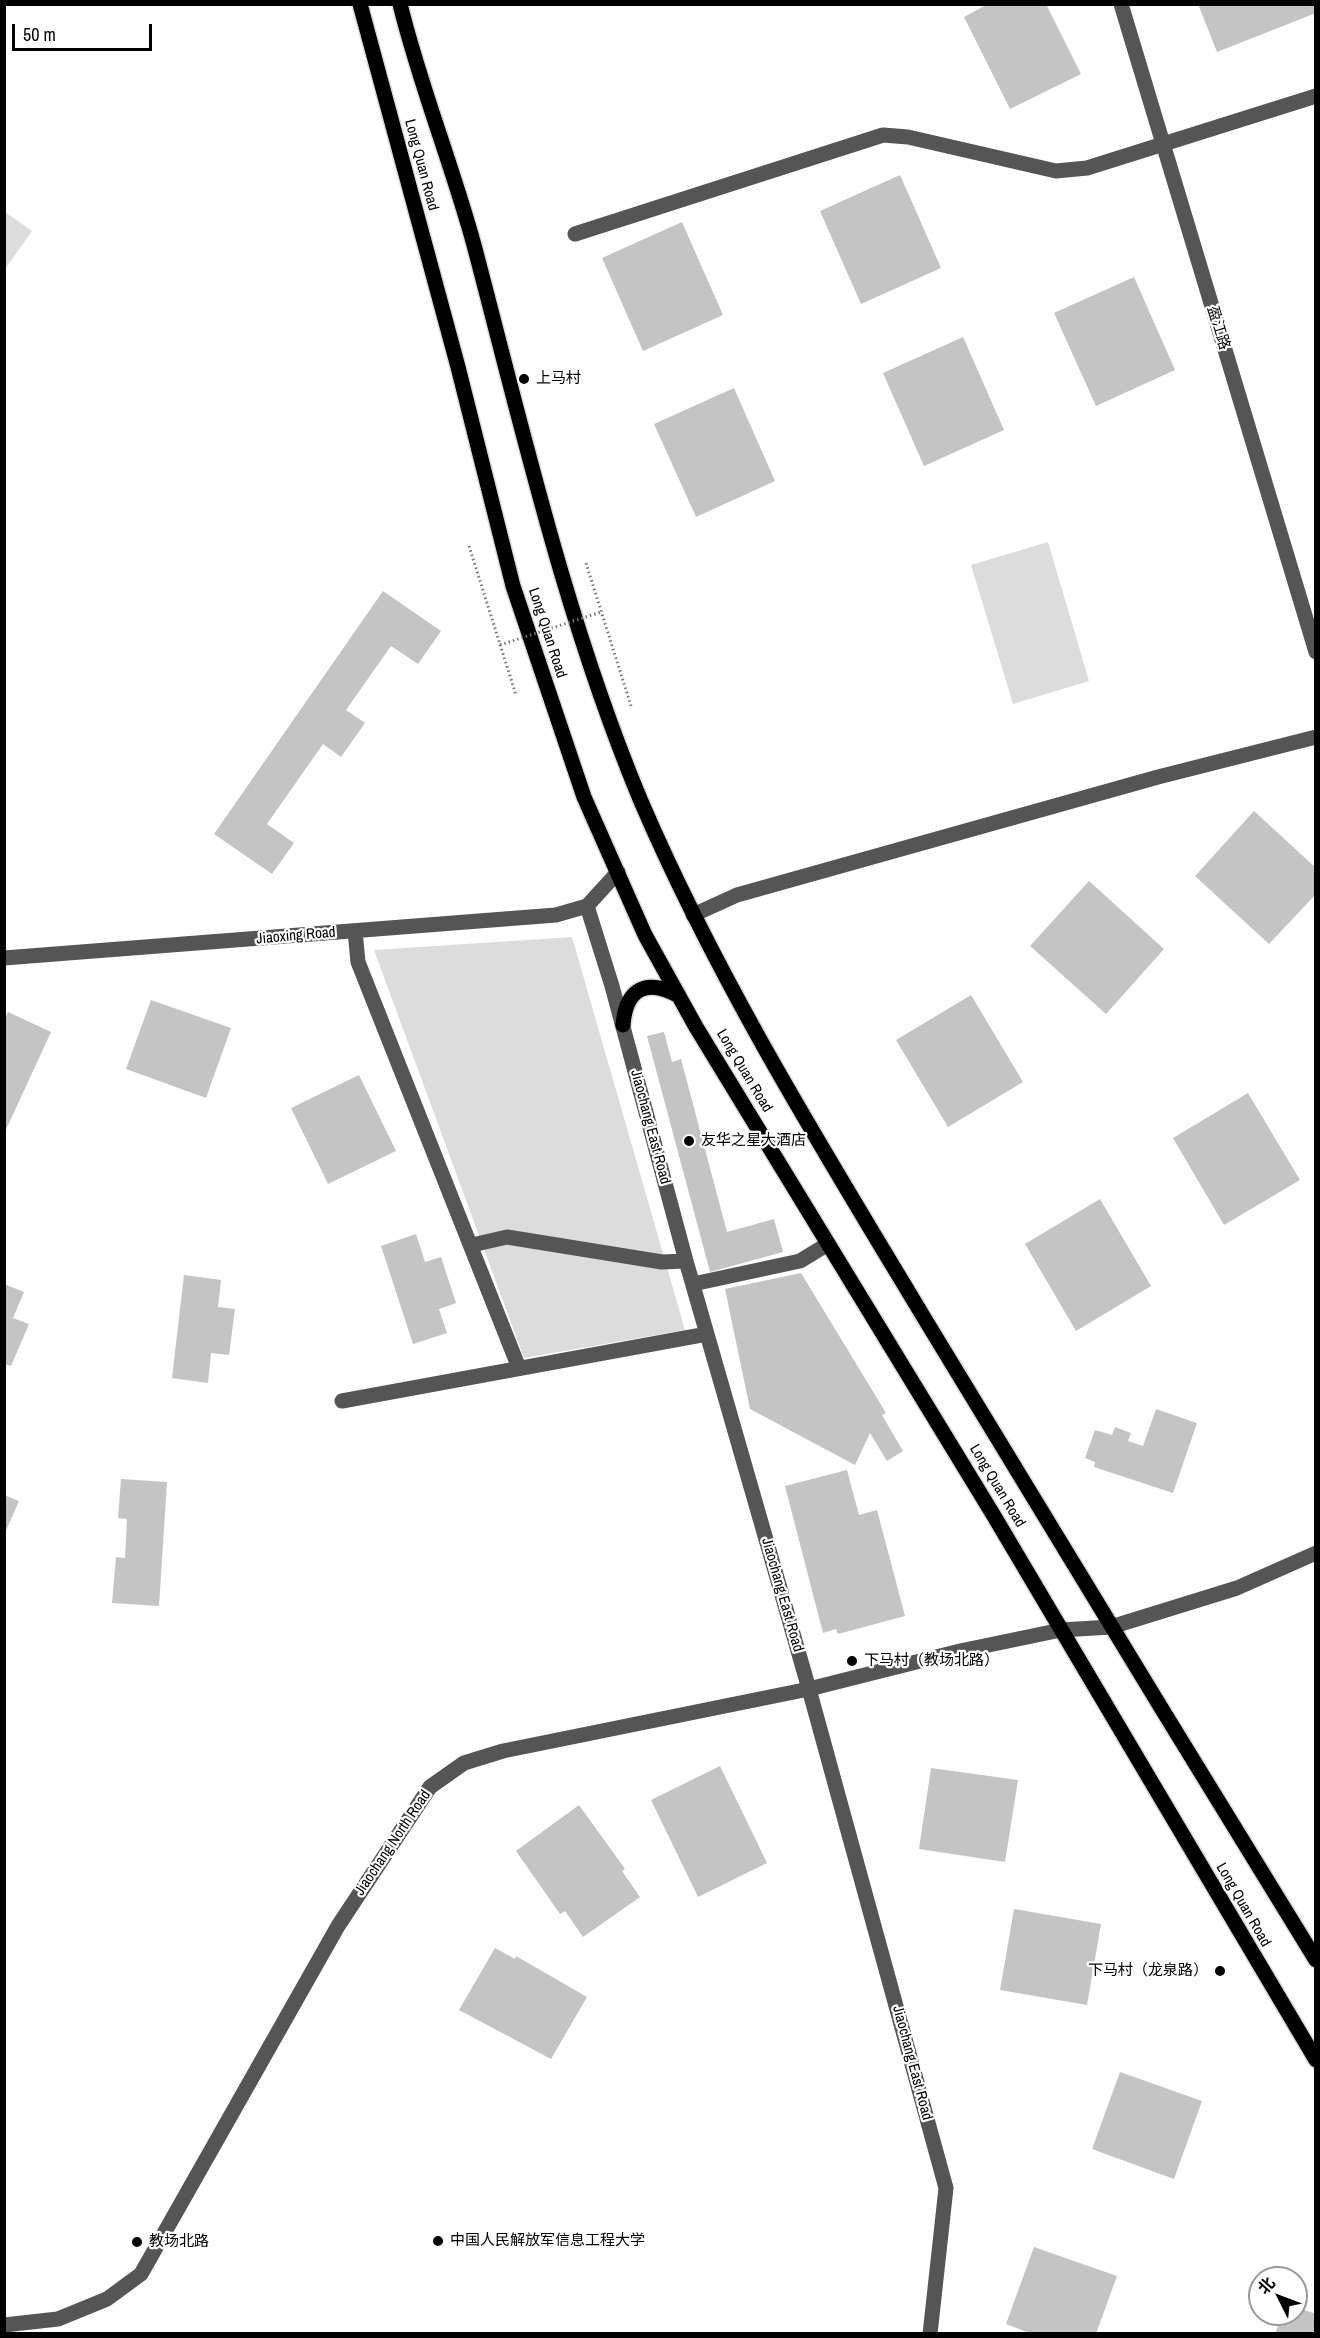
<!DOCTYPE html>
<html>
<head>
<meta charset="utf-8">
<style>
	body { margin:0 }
	#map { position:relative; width:1320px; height:2338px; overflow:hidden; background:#fff; font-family:"Archivo Narrow","Noto Sans SC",sans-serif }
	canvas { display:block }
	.frame { position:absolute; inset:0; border:6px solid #000; pointer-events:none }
	.north { position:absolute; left:1248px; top:2266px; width:60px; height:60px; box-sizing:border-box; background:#fff; border:2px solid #999; border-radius:50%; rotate:312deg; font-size:16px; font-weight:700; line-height:24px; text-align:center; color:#000 }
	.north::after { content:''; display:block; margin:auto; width:21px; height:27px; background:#000; clip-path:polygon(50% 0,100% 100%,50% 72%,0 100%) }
	.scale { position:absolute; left:12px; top:24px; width:140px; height:27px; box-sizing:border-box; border:3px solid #000; border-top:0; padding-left:8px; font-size:18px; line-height:21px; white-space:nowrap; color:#000; -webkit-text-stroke:4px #fff; paint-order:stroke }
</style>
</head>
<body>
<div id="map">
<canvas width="1320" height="2338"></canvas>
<div class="frame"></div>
<div class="north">北</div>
<div class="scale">50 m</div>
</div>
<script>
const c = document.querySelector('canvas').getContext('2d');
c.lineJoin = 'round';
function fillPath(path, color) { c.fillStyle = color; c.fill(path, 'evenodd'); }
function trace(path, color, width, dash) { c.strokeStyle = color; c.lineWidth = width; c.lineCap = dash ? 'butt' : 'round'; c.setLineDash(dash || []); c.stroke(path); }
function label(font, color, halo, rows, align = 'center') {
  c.font = font + ' "Archivo Narrow","Noto Sans SC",sans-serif'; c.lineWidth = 4.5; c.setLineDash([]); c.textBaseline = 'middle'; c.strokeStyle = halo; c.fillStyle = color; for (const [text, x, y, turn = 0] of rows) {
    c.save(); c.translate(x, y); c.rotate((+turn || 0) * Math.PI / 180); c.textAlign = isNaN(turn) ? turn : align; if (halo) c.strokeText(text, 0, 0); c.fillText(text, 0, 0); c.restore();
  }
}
fillPath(new Path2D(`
	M5 212 32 231 5 269Z
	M1048 542 1089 681 1013 704 971 565Z
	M572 937 685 1330 524 1358 374 950Z`), '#dcdcdc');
fillPath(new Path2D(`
	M988 4H1046L1081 74 1010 109 964 17Z
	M1198 4H1316V13L1217 52Z
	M900 175 941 268 861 304 820 211Z
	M682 222 723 315 643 351 602 258Z
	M1134 277 1175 370 1096 406 1054 313Z
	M963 337 1004 430 924 466 883 373Z
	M734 388 775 481 696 517 654 424Z
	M383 591 441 631 418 664 391 646 346 710 365 723 341 757 323 744 267 824 294 843 272 874 214 834Z
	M1254 811 1316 868V894L1269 944 1195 876Z
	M1089 881 1164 949 1106 1014 1030 946Z
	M971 995 1023 1082 948 1127 896 1040Z
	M151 1000 231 1028 206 1098 126 1069Z
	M8 1012 51 1032 4 1134V1021Z
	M664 1032 672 1062 681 1059 727 1232 774 1219 783 1252 710 1272 647 1036Z
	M359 1075 396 1151 328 1184 291 1108Z
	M1248 1093 1300 1180 1224 1225 1173 1138Z
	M1100 1199 1151 1286 1076 1331 1025 1244Z
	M416 1234 425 1262 441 1257 456 1303 439 1309 447 1333 413 1344 381 1246Z
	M801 1273 886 1413 882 1415 903 1451 887 1461 870 1433 855 1465 750 1409 725 1289Z
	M184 1275 221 1280 218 1307 235 1309 229 1355 211 1353 208 1383 172 1378Z
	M4 1284 24 1292 13 1318 29 1324 11 1366 4 1364Z
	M1156 1409 1197 1423 1173 1493 1094 1467 1095 1462 1085 1458 1095 1430 1112 1435 1115 1427 1131 1433 1128 1441 1143 1446Z
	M847 1470 859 1515 877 1510 905 1616 838 1634 836 1629 823 1633 785 1486Z
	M121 1479 167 1482 159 1606 112 1603 116 1557 125 1558 127 1519 118 1518Z
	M4 1495 19 1501 4 1535Z
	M720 1766 767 1863 698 1897 651 1800Z
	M931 1768 1018 1780 1005 1862 919 1849Z
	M579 1805 625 1869 622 1871 640 1897 583 1937 565 1911 560 1914 516 1851Z
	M1014 1909 1101 1924 1087 2005 1000 1990Z
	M495 1948 515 1959 516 1956 587 1997 551 2059 459 2010Z
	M1120 2072 1202 2101 1174 2179 1092 2149Z
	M1034 2247 1117 2276 1096 2334H1032L1006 2324Z
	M1296 2307 1316 2314V2334H1275L1282 2314H1296Z`), '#c4c4c4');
const major = new Path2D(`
	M360 4 458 367 513 586 584 797 645 935 696 1027 994 1516 1316 2060
	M400 4C420 86 452 164 474 245 523 431 566 621 640 799 717 979 822 1148 923 1316 1053 1531 1184 1746 1316 1960
	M623 1025C626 988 647 978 679 996`);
trace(major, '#dbdbdb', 18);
trace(new Path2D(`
	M469 546 516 695
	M586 563 631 706`), '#777', 3, [1.5, 3]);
trace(new Path2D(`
	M1121 4 1316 652
	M575 234 883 135 908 137 1056 171 1087 168 1316 96
	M587 906 612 986 686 1261 809 1689 946 2188 930 2334
	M587 906 618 872
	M693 915 737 895 1158 777 1316 737
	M355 931 358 962 519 1368
	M4 958 556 915 587 906
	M472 1245 507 1237 662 1262 686 1261
	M693 1284 800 1261 828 1244
	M342 1401 707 1334
	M4 2325 58 2319 107 2299 141 2274 338 1926 430 1787 464 1763 503 1751 809 1689 960 1651 1061 1630 1111 1627 1237 1588 1316 1553`), '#555', 15);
trace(major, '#000', 15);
trace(new Path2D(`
	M500 645 601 612`), '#777', 3, [1.5, 3]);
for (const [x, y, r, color] of [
	[524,379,6,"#000"],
	[689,1141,6,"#000"],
	[852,1661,6,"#000"],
	[1220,1971,6,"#000"],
	[438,2241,6,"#000"],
	[137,2242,6,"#000"]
]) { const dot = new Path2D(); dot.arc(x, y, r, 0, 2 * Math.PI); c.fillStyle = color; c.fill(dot); trace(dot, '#fff', 2); }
label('15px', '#000', '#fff', [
	["Long Quan Road",421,165,75],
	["盈江路",1218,328,73],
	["Long Quan Road",547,633,72],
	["Jiaoxing Road",296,936,-5],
	["Long Quan Road",744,1071,59],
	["Jiaochang East Road",650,1127,75],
	["Long Quan Road",997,1486,59],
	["Jiaochang East Road",782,1595,74],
	["Jiaochang North Road",393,1843,-56],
	["Long Quan Road",1243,1905,60],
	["Jiaochang East Road",912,2063,75]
]);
label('15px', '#000', '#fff', [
	["上马村",536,379],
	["友华之星大酒店",701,1141],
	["下马村（教场北路）",864,1661],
	["下马村（龙泉路）",1208,1971,"right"],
	["中国人民解放军信息工程大学",450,2241],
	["教场北路",149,2242]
], 'left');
</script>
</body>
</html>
